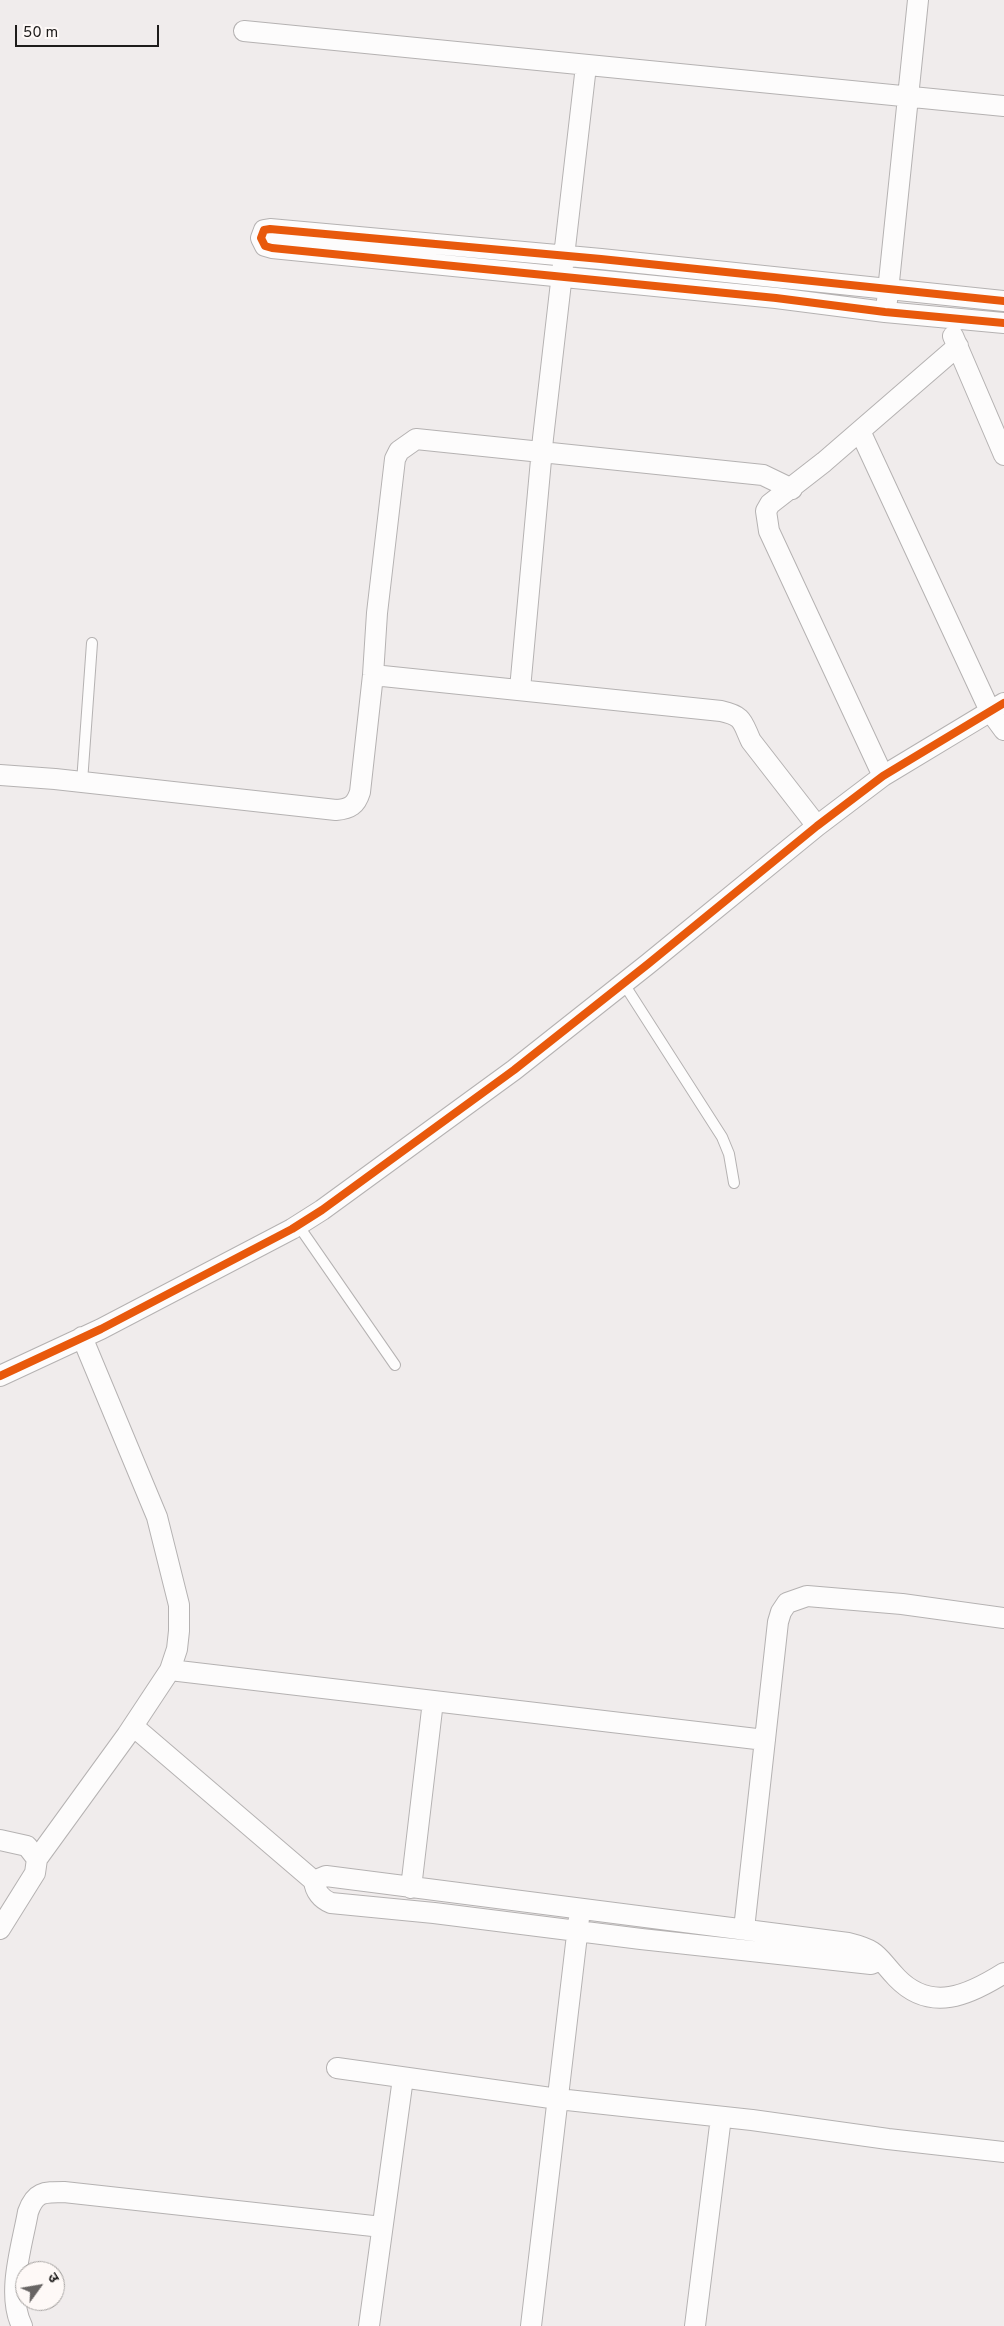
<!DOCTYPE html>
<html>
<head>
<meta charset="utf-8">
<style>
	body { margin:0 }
	#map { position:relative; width:1004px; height:2326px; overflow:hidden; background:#f0ecec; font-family:Overpass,"Noto Sans Devanagari",sans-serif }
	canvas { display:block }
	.north { position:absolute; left:15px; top:2261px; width:50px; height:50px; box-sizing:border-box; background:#fef9f7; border:1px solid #a4a19f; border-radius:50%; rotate:58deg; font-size:14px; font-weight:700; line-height:20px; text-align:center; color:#1e1c1b }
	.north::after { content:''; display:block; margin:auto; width:18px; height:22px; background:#686564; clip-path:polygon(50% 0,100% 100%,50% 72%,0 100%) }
	.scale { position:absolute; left:15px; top:25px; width:144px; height:22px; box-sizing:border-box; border:2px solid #1e1c1b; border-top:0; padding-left:6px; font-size:15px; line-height:18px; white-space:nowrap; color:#1e1c1b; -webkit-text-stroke:4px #fef9f7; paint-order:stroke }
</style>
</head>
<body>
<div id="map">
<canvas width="1004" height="2326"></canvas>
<div class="north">उ</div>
<div class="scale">50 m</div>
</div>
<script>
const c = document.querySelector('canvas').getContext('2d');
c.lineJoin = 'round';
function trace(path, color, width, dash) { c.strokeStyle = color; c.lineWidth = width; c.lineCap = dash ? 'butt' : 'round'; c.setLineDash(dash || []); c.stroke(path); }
const lane = new Path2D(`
	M82 782 92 643
	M624 984 722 1137 729 1154 734 1183
	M298 1225 395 1365`);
const street = new Path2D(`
	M244 31 1004 106
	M887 301 918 0
	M1004 301 601 259 270 229 264 230 261 238 265 246 272 248 776 298 885 312 1004 323
	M953 336 1004 455
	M860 431 990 711 1004 730
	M373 675 721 711C744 716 742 722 751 741L817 826
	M520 689 543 438 586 66
	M0 775 55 779 336 810C350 809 356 805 360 792L373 675 377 613 395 459 399 451 416 439 763 475 792 489
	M883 776 769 531 766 511 770 504 824 462 958 346
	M0 1376 101 1329 292 1229 322 1210 514 1070 648 964 817 826 883 776 1004 703
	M170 1670 765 1740
	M133 1726 314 1881C315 1891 321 1899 331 1903L434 1913 641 1939 871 1964 881 1960
	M0 1840 27 1846 37 1859 35 1873 0 1929
	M37 1859 127 1735 170 1670 177 1649 179 1631V1605L157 1517 82 1337
	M314 1881 326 1876 848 1943C880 1951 876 1956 897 1978 931 2013 969 1995 1004 1973
	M411 1888 433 1701
	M744 1929 778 1622 781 1612 787 1603 807 1596 902 1604 1004 1618
	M337 2068 558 2099 752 2120 888 2139 1004 2152
	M22 2326C6 2294 22 2246 28 2212 35 2192 43 2192 64 2192L382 2227
	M369 2326 403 2078
	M531 2326 579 1918
	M695 2326 721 2117`);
trace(lane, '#b5b2b2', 12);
trace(street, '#b5b2b2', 22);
trace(lane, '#fdfcfc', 10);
trace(street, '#fdfcfc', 20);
trace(new Path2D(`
	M1004 301 601 259 270 229 264 230 261 238 265 246 272 248 776 298 885 312 1004 323
	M0 1376 101 1329 292 1229 322 1210 514 1070 648 964 817 826 883 776 1004 703`), '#e8590c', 8);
</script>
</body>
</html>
